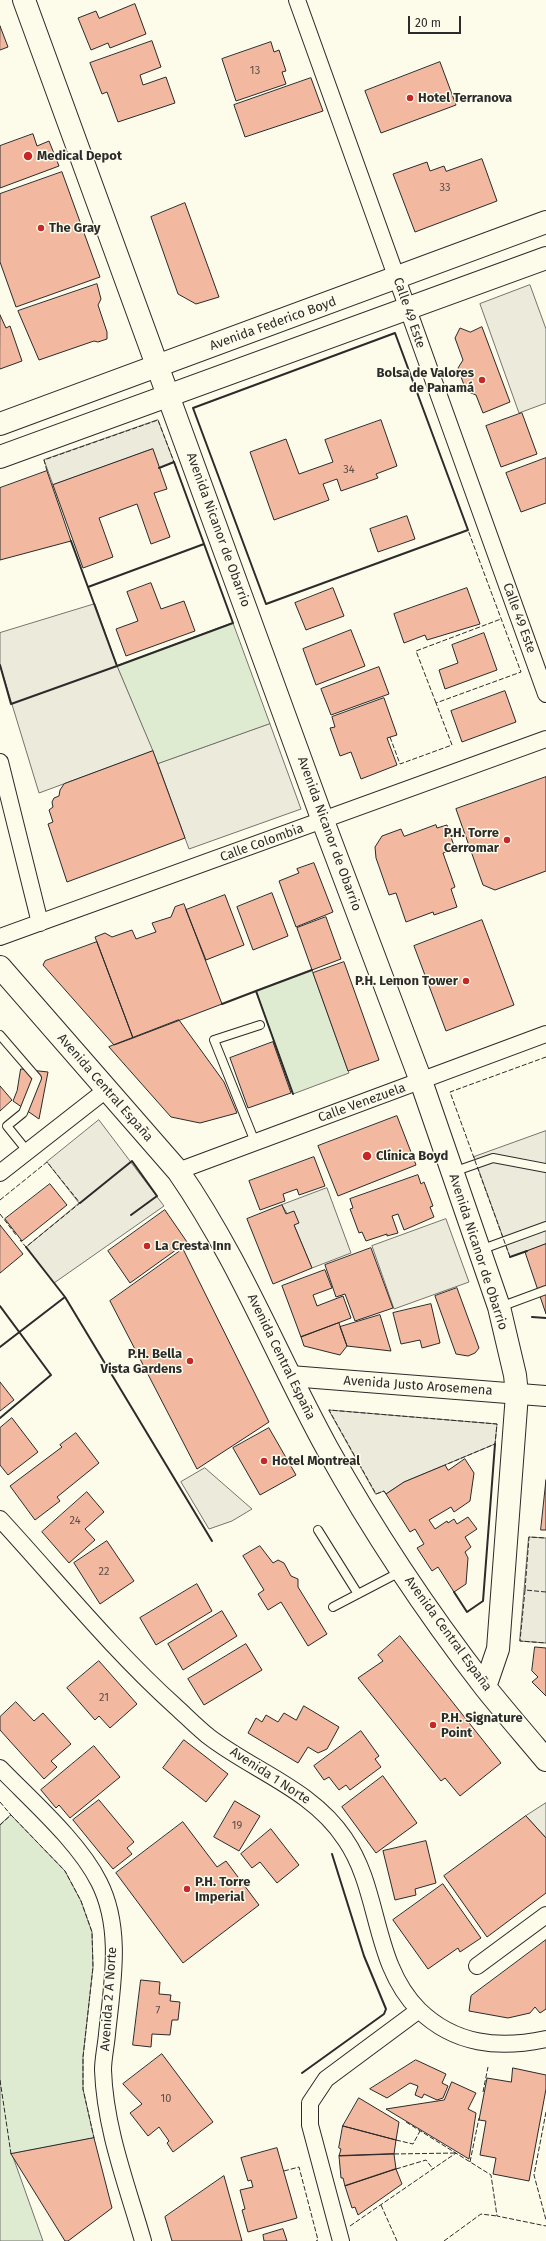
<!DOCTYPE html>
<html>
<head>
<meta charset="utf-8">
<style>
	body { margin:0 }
	#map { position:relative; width:546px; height:2241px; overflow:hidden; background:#fdfbea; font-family:"Fira Sans",sans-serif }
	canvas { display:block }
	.scale { position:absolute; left:408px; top:16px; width:53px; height:18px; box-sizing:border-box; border:2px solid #2b2b2b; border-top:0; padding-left:5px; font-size:12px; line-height:14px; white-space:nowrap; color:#2b2b2b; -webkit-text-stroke:3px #fdfbea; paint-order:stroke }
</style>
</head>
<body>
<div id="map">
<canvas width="546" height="2241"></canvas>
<div class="scale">20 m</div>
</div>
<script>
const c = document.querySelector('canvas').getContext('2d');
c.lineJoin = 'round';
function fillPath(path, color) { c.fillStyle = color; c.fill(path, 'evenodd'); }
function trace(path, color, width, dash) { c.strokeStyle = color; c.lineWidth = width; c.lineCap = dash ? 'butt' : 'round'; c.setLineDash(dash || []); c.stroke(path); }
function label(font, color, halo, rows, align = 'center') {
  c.font = font + ' "Fira Sans",sans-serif'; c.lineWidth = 3; c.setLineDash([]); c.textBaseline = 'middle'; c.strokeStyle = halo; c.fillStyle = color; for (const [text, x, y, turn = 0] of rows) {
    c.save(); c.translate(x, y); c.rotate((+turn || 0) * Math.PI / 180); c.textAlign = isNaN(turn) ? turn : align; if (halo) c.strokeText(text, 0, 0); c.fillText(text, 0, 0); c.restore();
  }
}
const green = new Path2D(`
	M233 623 270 724 158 764 117 666Z
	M312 970 349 1073 293 1094 256 991Z
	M11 1815 65 1871 81 1901 92 1932 93 1967 83 2057V2089L94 2138 12 2154 43 2241H0V1825Z`);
fillPath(green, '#deebd1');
trace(green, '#74746e', 1);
const parking = new Path2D(`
	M530 285 546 329V403L519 413 480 304Z
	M158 420 174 462 159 468 152 449 53 485 44 460Z
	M95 604 117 666 153 751 39 793 0 665V633Z
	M270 724 301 809 189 849 158 764Z
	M99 1120 164 1206 54 1283 26 1247 79 1203 47 1162Z
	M546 1131V1244L510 1257 474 1157Z
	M327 1188 351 1253 312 1268 294 1225 282 1205Z
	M446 1219 469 1282 394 1309 372 1246Z
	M329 1410 497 1424 495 1444 404 1482 386 1494 384 1491 376 1494Z
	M205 1468 252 1509 232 1521 209 1529 181 1482Z
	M529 1537 546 1538V1643L520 1641Z
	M546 1803V1838L526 1816Z`);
fillPath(parking, '#eceadb');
trace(parking, '#74746e', 1);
const building = new Path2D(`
	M135 4 146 34 110 48 108 43 91 50 78 18 96 11 99 18Z
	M0 26 8 47 0 50Z
	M152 41 161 67 140 75 143 85 166 77 175 103 118 122 107 92 102 94 90 63Z
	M271 42 274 52 279 50 286 71 282 72 286 84 236 101 222 59Z
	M440 62 456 105 381 133 365 91Z
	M311 78 323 111 245 137 234 105Z
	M33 134 37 146 49 141 59 166 0 188V146Z
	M482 159 497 201 415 232 393 174 427 162 430 171 444 166 446 171Z
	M62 172 100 277 16 307 0 262V194Z
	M185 203 219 297 196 304 178 294 151 217Z
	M97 284 101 299 98 305 107 332V339L98 342 94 341 39 360 18 311Z
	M0 315 6 328 10 326 22 361 0 369Z
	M482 327 510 402 483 413 476 395 466 391 458 368 463 360 455 338 460 328 470 332Z
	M522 413 537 454 501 467 486 426Z
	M381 420 397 466 376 474 378 478 341 491 337 479 323 484 329 500 274 520 250 452 286 439 299 474 333 462 325 440Z
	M153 449 167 489 154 493 170 537 151 544 137 504 99 518 113 557 83 568 53 485Z
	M546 458V503L521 512 506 473Z
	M47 471 71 541 0 560V488Z
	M407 516 415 539 378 552 370 529Z
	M151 583 161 609 184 601 195 631 126 656 116 629 138 621 127 592Z
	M333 588 344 616 306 630 295 603Z
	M467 588 480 624 427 640 425 635 404 643 394 614Z
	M351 630 365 666 316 685 303 649Z
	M484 633 497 670 445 689 439 670 458 663 452 645Z
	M379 667 389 694 331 715 321 689Z
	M505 691 516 722 462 742 451 711Z
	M384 698 397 735 387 738 397 765 361 779 351 752 340 756 330 728 335 727 332 717Z
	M153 751 185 838 67 882 48 824 53 822 49 810 53 807 52 802 54 798 59 796 60 790 64 784Z
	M546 777V871L495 890 483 885 456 809Z
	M436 825 437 828 447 825 455 849 443 853 455 887 451 889 457 907 434 915 433 912 406 922 396 893 389 895 376 858 375 847 382 836 401 829 404 836Z
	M314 863 333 912 296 927 279 881 299 873 297 869Z
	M272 893 288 936 253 950 237 907Z
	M225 895 244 945 206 960 186 910Z
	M184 904 222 1004 133 1038 95 937 105 933 112 937 132 930 136 939 156 932 152 923 171 917 175 907Z
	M326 917 341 959 312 970 297 928Z
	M482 920 514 1005 446 1031 414 946Z
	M97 942 133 1038 114 1045 43 965 45 961Z
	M344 962 379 1060 348 1071 313 973Z
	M179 1020 224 1082 237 1113 200 1123 171 1117 109 1047Z
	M273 1042 291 1093 248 1108 230 1058Z
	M21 1069 48 1072 39 1119 13 1101 17 1091Z
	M0 1086 12 1100 0 1111Z
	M397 1116 416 1165 338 1196 318 1146Z
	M314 1157 325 1186 299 1195 297 1189 283 1194 285 1201 260 1210 249 1181Z
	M418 1175 421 1184 424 1182 433 1206 430 1207 434 1217 404 1230 398 1214 392 1216 398 1233 387 1236V1234L366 1241 362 1232 359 1233 350 1209 353 1208 350 1199Z
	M50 1184 67 1205 22 1241 5 1219Z
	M282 1205 286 1214 294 1211 299 1223 294 1225 312 1268 273 1284 247 1219Z
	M165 1210 187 1242 130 1283 108 1251Z
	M0 1225 23 1254 0 1273Z
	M546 1244V1314L525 1252Z
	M371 1248 393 1308 355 1321 345 1294 336 1297 325 1265Z
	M183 1249 269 1422 197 1469 110 1301Z
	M325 1270 332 1288 313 1295 317 1306 343 1296 351 1318 301 1337 282 1286Z
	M457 1288 479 1348 475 1353 468 1356 456 1354 435 1296Z
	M431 1304 440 1343 422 1348 420 1340 401 1344 393 1313Z
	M380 1315 391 1351 347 1346 340 1327Z
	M339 1323 347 1346 340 1355 304 1346 301 1337Z
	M0 1382 14 1400 0 1411Z
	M12 1418 38 1452 8 1475 0 1465V1428Z
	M269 1428 296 1475 260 1495 233 1448Z
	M76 1433 99 1463 57 1497 60 1501 35 1520 10 1486 62 1447 60 1445Z
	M465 1459 474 1473 470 1501 454 1512 451 1507 429 1520 435 1529 447 1521 448 1523 454 1519 457 1524 468 1517 477 1529 465 1537 471 1547 465 1552 468 1558 466 1584 454 1592 438 1567 432 1571 417 1548 424 1544 415 1529 410 1532 386 1494 404 1482 445 1465 448 1470Z
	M546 1480V1530H541Z
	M87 1492 104 1512 85 1529 95 1540 69 1563 42 1532Z
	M107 1541 134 1581 100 1604 74 1563Z
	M260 1546 273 1563 278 1560 284 1563 291 1576 298 1579V1587L327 1634 308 1646 281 1602 268 1610 258 1594 264 1590 243 1556Z
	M197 1584 212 1611 156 1645 140 1618Z
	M222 1611 237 1636 183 1670 168 1644Z
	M400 1636 501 1763 460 1796 445 1778 441 1781 358 1678 383 1661 378 1655Z
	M246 1644 262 1670 204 1705 188 1679Z
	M535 1647 546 1648V1696L532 1682 538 1677 532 1671Z
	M99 1661 137 1704 110 1728 99 1716 95 1720 67 1688Z
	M16 1702 34 1721 43 1713 71 1744 51 1761 57 1767 44 1779 0 1730V1717Z
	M304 1706 339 1727 327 1749 318 1753 308 1747 298 1763 248 1733 256 1718 262 1722 266 1715 278 1722 284 1713 296 1720Z
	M361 1731 379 1756 375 1759 381 1767 350 1790 346 1785 339 1790 329 1777 324 1780 314 1766Z
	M184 1740 228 1774 206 1802 163 1768Z
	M94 1746 120 1777 70 1818 59 1805 56 1808 41 1790Z
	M383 1776 417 1823 376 1853 342 1807Z
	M99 1800 134 1842 127 1848 132 1854 113 1869 73 1820Z
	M235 1801 260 1816 239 1851 214 1837Z
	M526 1816 546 1838V1893L487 1937 444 1876Z
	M183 1822 217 1867 226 1861 259 1905 183 1963 116 1873Z
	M271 1829 299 1865 277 1883 260 1862 252 1868 241 1854Z
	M426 1841 436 1883 415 1889 416 1895 395 1900 383 1851Z
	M443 1884 481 1938 460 1952 458 1948 428 1969 393 1920Z
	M546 1940V2009L540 2013 535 2007 530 2013 508 2018 469 2011 471 1996Z
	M141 1980 160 1982 159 1994 171 1995 170 2001 180 2002 178 2020H172L170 2035 152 2034 151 2047 133 2045Z
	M162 2054 213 2122 173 2152 167 2143 169 2141 159 2127 148 2136 130 2113 142 2104 123 2084Z
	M416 2060 446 2074 442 2083 448 2086 443 2098 437 2100 424 2094 422 2098 415 2095 418 2086 410 2083 387 2098 370 2089Z
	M513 2068 546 2075V2089L529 2181 493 2174 496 2158 480 2155 486 2121 479 2120 487 2078 511 2082Z
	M452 2082 476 2093 468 2109 476 2113 469 2159 386 2109 444 2100Z
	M359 2098 399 2122 396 2140 343 2126Z
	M343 2126 396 2140 394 2154 339 2156 341 2149 339 2148Z
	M94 2138 112 2208 68 2241H65L11 2154Z
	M277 2148 297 2218 248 2232 242 2210 245 2209 240 2190 253 2187 251 2180 248 2181 241 2158Z
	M394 2154 396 2169 345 2186 343 2178H341L339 2156Z
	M396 2169 402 2184 358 2215 355 2207 352 2208 345 2186Z
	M224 2176 242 2241H172L165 2217Z
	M283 2229 287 2241H264L263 2235Z`);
fillPath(building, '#f2b8a0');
trace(building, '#2b2b2b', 1);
const service = new Path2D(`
	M0 1035 37 1078 23 1113 7 1126 28 1152
	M255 1142 214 1040 260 1025
	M453 1172 493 1158 546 1168
	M480 1250 546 1226
	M500 1307 546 1290
	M318 1530 358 1594
	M333 1607 402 1571`);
const minor = new Path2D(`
	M297 0 546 694
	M0 762 40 923
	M0 937 546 739
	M178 1171 546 1034
	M0 1173 106 1090
	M0 1519C58 1582 112 1649 175 1706 186 1716 197 1727 208 1736 253 1771 312 1789 345 1839 381 1891 372 1963 419 2010 455 2045 499 2049 546 2039
	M0 1768C32 1801 79 1842 99 1882 123 1929 112 1985 107 2034 106 2046 103 2059 103 2070 105 2129 127 2185 143 2241
	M477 1966 546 1915
	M341 2241 310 2125V2103L326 2079 419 2010`);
const tertiary = new Path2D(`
	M290 1376 546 1396`);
const secondary = new Path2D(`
	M24 0 323 821 421 1081 499 1307 515 1375 517 1394 498 1649 485 1687
	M0 967 178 1171C239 1259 276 1355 327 1448 373 1531 427 1612 485 1687 505 1712 526 1736 546 1760`);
const primary = new Path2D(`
	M0 424 546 222
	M0 457 546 258`);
trace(service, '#2b2b2b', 10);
trace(minor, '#2b2b2b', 18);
trace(tertiary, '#2b2b2b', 22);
trace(secondary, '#2b2b2b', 24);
trace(primary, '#2b2b2b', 24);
trace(service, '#fdfbea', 8);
trace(minor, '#fdfbea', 16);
trace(tertiary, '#fdfbea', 20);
trace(secondary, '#fdfbea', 22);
trace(primary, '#fdfbea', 22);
trace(new Path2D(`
	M47 471 44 460 158 420 174 462
	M436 703 416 651 501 619
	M390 737 400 764 452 745 436 703 521 672 468 530
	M0 1200 47 1162 80 1203 26 1247 20 1240
	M0 1214 16 1235
	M510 1257 450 1092 546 1057
	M386 1494 384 1491 376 1494 329 1410 497 1424 495 1444 445 1465
	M525 1590 529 1537 546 1538
	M546 1592 525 1590 520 1641 546 1643
	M0 1802 11 1815
	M0 1825 11 1815 65 1871 81 1901 92 1932 93 1967 83 2057V2089L94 2138
	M0 2080 11 2154
	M483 2092 488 2067
	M546 2112 534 2175 546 2220
	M406 2122 491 2175 497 2216 546 2226
	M396 2140 413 2144 420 2131
	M394 2154 456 2153
	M470 2162 479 2118
	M396 2169 426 2160 433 2169
	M284 2171 299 2167 318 2240 316 2241
	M381 2205 397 2241
	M350 2226 456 2153
	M444 2241 481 2214 497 2216`), '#2b2b2b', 1, [5, 2]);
trace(new Path2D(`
	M395 333 468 530 266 604 193 408Z
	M88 587 204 544
	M0 665 11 704 117 666 71 541
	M117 666 233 623 174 462 159 468
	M256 991 312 970
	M222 1004 256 991 293 1094
	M80 1203 132 1161 157 1196 131 1215
	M510 1257 527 1251
	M65 1297 212 1541
	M0 1306 51 1375 0 1418
	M532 1317 546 1318
	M0 1347 65 1297 26 1247
	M454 1592 467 1612 483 1601 495 1444
	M302 2073 384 2014 386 2009 364 1956 332 1854`), '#2b2b2b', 2);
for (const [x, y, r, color] of [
	[410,98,4,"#c62828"],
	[28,156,5,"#c62828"],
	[41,228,4,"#c62828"],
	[482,380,4,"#c62828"],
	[507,840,4,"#c62828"],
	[466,981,4,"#c62828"],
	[367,1156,5,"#c62828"],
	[147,1246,4,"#c62828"],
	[190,1361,4,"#c62828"],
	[264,1461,4,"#c62828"],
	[433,1725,4,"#c62828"],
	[187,1889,4,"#c62828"]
]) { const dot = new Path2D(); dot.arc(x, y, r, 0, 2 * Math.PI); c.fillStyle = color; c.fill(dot); trace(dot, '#fdfbea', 1.5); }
label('11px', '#5d4e48', null, [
	["13",255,71],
	["33",445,188],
	["34",349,470],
	["24",75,1521],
	["22",104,1572],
	["21",104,1698],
	["19",237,1826],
	["7",158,2011],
	["10",166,2099]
]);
label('bold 13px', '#2b2b2b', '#fdfbea', [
	["Hotel Terranova",418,98],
	["Medical Depot",37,156],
	["The Gray",49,228],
	["Bolsa de Valores",474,373,"right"],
	["de Panamá",474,388,"right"],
	["P.H. Torre",499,833,"right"],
	["Cerromar",499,848,"right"],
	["P.H. Lemon Tower",458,981,"right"],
	["Clínica Boyd",376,1156],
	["La Cresta Inn",155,1246],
	["P.H. Bella",182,1354,"right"],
	["Vista Gardens",182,1369,"right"],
	["Hotel Montreal",272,1461],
	["P.H. Signature",441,1718],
	["Point",441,1733],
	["P.H. Torre",195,1882],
	["Imperial",195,1897]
], 'left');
label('13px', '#2b2b2b', '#fdfbea', [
	["Calle 49 Este",409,313,71],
	["Avenida Federico Boyd",273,324,-20],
	["Avenida Nicanor de Obarrio",218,530,70],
	["Calle 49 Este",519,618,70],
	["Avenida Nicanor de Obarrio",329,834,70],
	["Calle Colombia",262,843,-20],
	["Avenida Central España",105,1088,49],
	["Calle Venezuela",362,1103,-20],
	["Avenida Nicanor de Obarrio",478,1252,72],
	["Avenida Central España",281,1357,64],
	["Avenida Justo Arosemena",418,1386,4],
	["Avenida Central España",448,1634,54],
	["Avenida 1 Norte",270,1776,33],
	["Avenida 2 A Norte",109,1999,-86]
]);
</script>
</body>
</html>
